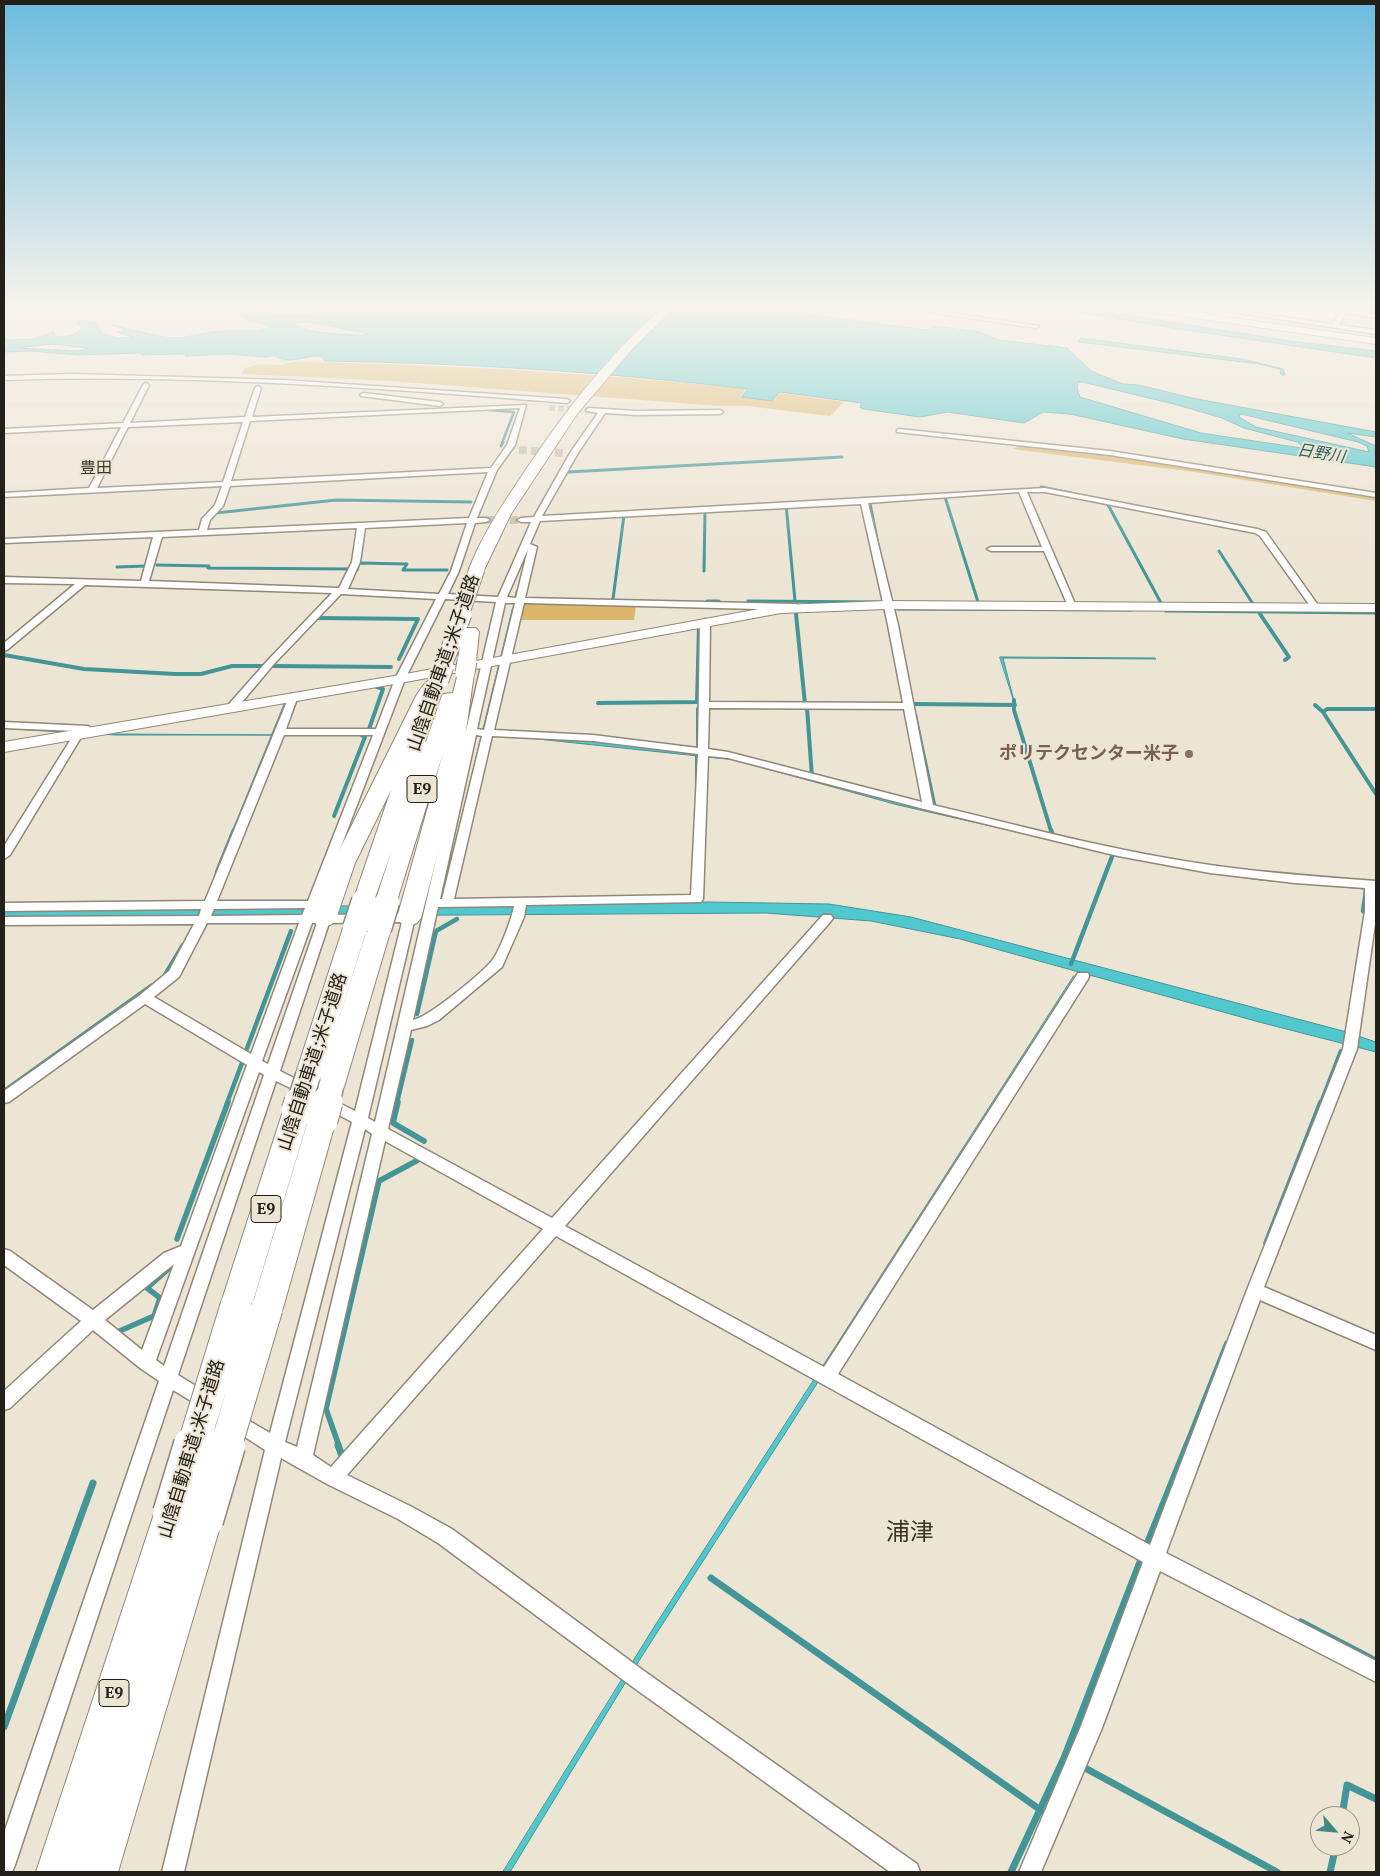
<!DOCTYPE html>
<html>
<head>
<meta charset="utf-8">
<style>
	body { margin:0 }
	#map { position:relative; width:1380px; height:1876px; overflow:hidden; background:#ede5d4; font-family:"PT Serif",serif }
	canvas { display:block }
	.frame { position:absolute; inset:0; border:5px solid #232019; pointer-events:none }
	.north { position:absolute; left:1310px; top:1806px; width:50px; height:50px; box-sizing:border-box; background:#ede5d4; border:1px solid #9c9689; border-radius:50%; rotate:117deg; font-size:14px; font-weight:700; line-height:20px; text-align:center; color:#232019 }
	.north::after { content:''; display:block; margin:auto; width:18px; height:22px; background:#418885; clip-path:polygon(50% 0,100% 100%,50% 72%,0 100%) }
</style>
</head>
<body>
<div id="map">
<canvas width="1380" height="1876"></canvas>
<div class="frame"></div>
<div class="north">N</div>
</div>
<script>
const c = document.querySelector('canvas').getContext('2d');
c.lineJoin = 'round';
function fillPath(path, color) { c.fillStyle = color; c.fill(path, 'evenodd'); }
function trace(path, color, width, dash) { c.strokeStyle = color; c.lineWidth = width; c.lineCap = dash ? 'butt' : 'round'; c.setLineDash(dash || []); c.stroke(path); }
function label(font, color, halo, rows, align = 'center') {
  c.font = font + ' "PT Serif","Noto Sans JP",serif'; c.lineWidth = 4; c.setLineDash([]); c.textBaseline = 'middle'; c.strokeStyle = halo; c.fillStyle = color; for (const [text, x, y, turn = 0] of rows) {
    c.save(); c.translate(x, y); c.rotate((+turn || 0) * Math.PI / 180); c.textAlign = isNaN(turn) ? turn : align; if (halo) c.strokeText(text, 0, 0); c.fillText(text, 0, 0); c.restore();
  }
}
fillPath(new Path2D(`
	M293 362C445 364 595 373 746 389L739 397 773 401 781 393 844 402 830 416 747 406H720L389 381 241 374 245 368 260 364 280 365Z
	M1023 445 1184 465 1376 496V501L1195 472 1012 449Z
	M521 603 636 605 634 620H517Z`), '#dcb76b');
const water = new Path2D(`
	M215 306H248L274 316 321 315 312 311 313 310 330 313H344L330 308 370 306 357 309 371 306H729L764 310 780 306 775 310 927 330 935 326 980 332 999 340 1067 348 1091 371 1123 384 1138 385 1197 399 1376 432V437L1347 433 1376 446V467L1183 439 1070 414 1043 412 1024 423 947 412 920 417 863 409 860 407 862 403 780 392 772 401 741 397 748 389C607 372 466 363 325 361L321 356C307 355 287 366 274 355L267 357 227 354 185 356 186 354H179L142 355 140 353 78 355 30 351 4 352V340L33 339 54 332 55 337C65 337 76 336 82 328L76 322 82 320 96 322 101 333 118 338 133 337 117 332H126L122 328 111 325 163 337 180 338 219 331H257L274 327 247 320 234 311ZM308 322 370 334C355 337 304 333 293 323ZM53 344 88 348 78 351 18 348ZM1082 382 1174 404 1222 418 1244 428 1297 442 1308 449 1201 433 1080 397 1077 388 1078 383ZM1241 414 1358 442 1367 446 1369 452 1256 427 1239 417Z
	M1041 306 1096 310 1290 341 1376 351V358L1185 330Z
	M1081 338 1242 359 1283 369 1285 375H1281L1280 369 1259 364 1079 342Z
	M513 608H515L444 902H441Z
	M1000 657 1155 658 1156 659 1003 658 1015 705Z
	M4 727 117 734 275 735H115L12 729Z
	M510 736H544L718 756 745 761 861 793 1108 851 1344 886 1376 888V890L1260 880 1163 865 898 805 735 760Z
	M708 902 829 904 911 917 1343 1031 1376 1042V1052L1259 1022 960 939 871 921 766 913 4 918V910Z
	M1074 976 1076 977 824 1373 820 1371Z
	M814 1380 818 1382 635 1667 631 1664 656 1624Z
	M623 1678 627 1680 510 1872H503Z`);
fillPath(water, '#51c7ce');
trace(water, '#439598', 1);
trace(new Path2D(`
	M488 410 514 412 502 443`), '#439598', 2.5);
trace(new Path2D(`
	M501 446 503 442
	M568 472 842 457
	M1041 487 1071 493
	M945 497 978 602
	M873 502 870 503 879 550
	M1107 503 1161 603
	M786 504 795 601
	M216 513 336 500 471 502
	M1219 551 1253 604
	M157 565 209 566 208 568 351 569
	M117 567 146 566
	M357 570 359 563 407 564 403 570H447
	M704 571 705 511
	M516 597 517 592
	M613 599 624 515
	M707 601H719
	M748 601 878 602
	M898 609 1131 610
	M1166 611 1376 613
	M1259 612 1261 615
	M796 615V611H800`), '#439598', 3);
trace(new Path2D(`
	M796 614 805 704
	M1260 614 1289 657 1285 660
	M316 618 418 619 399 659
	M4 655 84 669 175 674H201L232 666H264
	M271 666 391 667
	M1014 700V710L1051 831
	M598 703 697 702 699 627
	M913 704 1015 705
	M1315 705 1323 712 1327 709H1376
	M807 708 812 777
	M698 709V747
	M1323 712 1376 794
	M915 715 934 804
	M369 729 383 689 372 685
	M697 755V784
	M334 816 365 737 361 735
	M234 831 287 701`), '#439598', 4);
trace(new Path2D(`
	M1051 830 1052 833
	M217 872 234 830
	M1365 913 1363 911 1366 890
	M1071 964 1113 854
	M165 975 183 945
	M417 1014 436 931 457 919
	M246 1051 291 931
	M4 1091 151 986
	M227 1103 242 1063
	M397 1103 412 1040
	M1321 1103 1341 1051`), '#439598', 4.5);
trace(new Path2D(`
	M398 1102 393 1123 424 1141
	M177 1239 228 1102
	M1266 1243 1321 1102
	M115 1333 154 1316 160 1298 147 1288 175 1263
	M339 1446 326 1409 379 1181 418 1160
	M1186 1446 1227 1343`), '#439598', 5.5);
trace(new Path2D(`
	M338 1445 342 1456 344 1454
	M1147 1544 1187 1445
	M711 1578 1042 1811
	M1301 1622 1376 1661
	M4 1727 93 1483
	M1085 1768 1277 1872
	M1342 1816 1347 1785 1376 1799
	M1011 1872 1064 1758 1140 1562
	M1330 1872 1336 1846`), '#439598', 7);
trace(new Path2D(`
	M549 408 589 410`), '#c5beaf', 6, [6, 3]);
trace(new Path2D(`
	M519 450 564 453
	M486 520H521`), '#c5beaf', 8, [8, 4]);
const street = new Path2D(`
	M889 306H903L1039 326 1036 328Z
	M1164 306H1174L1208 314 1205 316Z
	M1194 306H1207L1333 324 1340 312 1305 306H1318L1376 314V318L1346 313 1339 325 1376 330V334Z
	M73 374 284 380 567 399 570 401 567 403C380 388 192 374 4 380V376Z
	M146 383 149 385 130 423 245 417 255 388 258 386 261 388 252 417 526 405 515 445 497 470 477 518H486L490 520 486 522 475 523 459 571 448 594 498 597 531 522H521L517 520 521 518 534 517 570 453 598 413 587 411 586 410 589 408 636 411 720 410 723 412 720 414 636 415 605 413 578 453 542 516 1045 488 1257 529 1266 532 1320 608 1319 610H1313L1260 536 1255 533 1045 492H1027L1076 606 1072 609 1068 606 1044 551H991L987 549 991 547H1042L1019 492 868 503 898 625 933 805C1025 827 1117 852 1210 865 1265 873 1321 877 1376 881V917L1357 1049 1264 1287 1376 1335V1350L1260 1300 1166 1553 1376 1661V1682L1160 1571 1102 1728 1041 1872H1019L1081 1726 1143 1562 556 1236 347 1475 412 1507 452 1529 644 1671 917 1864 920 1872H890L630 1685 438 1543 398 1519 327 1484 281 1458 184 1872H162L265 1450 228 1426 225 1420 228 1414 234 1412 270 1433 352 1122 322 1106 320 1102 322 1098 327 1097 355 1111 402 922 329 923 280 1071 312 1087 314 1091 312 1095 307 1096 276 1081 178 1375 212 1396 215 1402 212 1408 206 1410 173 1390 15 1865 12 1872H4V1833L159 1381 140 1368 93 1330 10 1408 4 1410V1391L81 1321 4 1265V1249L10 1251 93 1310 164 1253 181 1246 247 1065 145 1004 9 1102 4 1103V1091L140 995 169 971 194 924 4 925V917L199 916 201 909 4 911V903L205 901 290 694H296L298 696 286 729H376L395 679 436 599 341 594 274 664 237 708H229V704L268 660 332 593 85 585 7 650 4 651V643L75 584 4 583V577L141 581 153 537 4 543V539L199 530 202 519 215 505 222 486 4 497V493L89 488 121 427 4 433V429L123 423 143 385ZM520 408 507 445 491 468 231 481 250 421ZM243 422 223 482 97 488 128 427ZM488 472 469 518 207 530 210 520 223 506 230 486ZM861 504 888 625 903 703 709 702 710 622 705 619 700 622 698 748 593 735 494 730 524 603 796 610 800 607 796 604 525 598 537 547 530 544 540 521ZM467 523 451 571 439 594 348 589 360 562 365 528ZM357 528 352 562 339 588 149 581 162 537ZM528 549 516 598 507 597ZM445 599 496 602 375 1122 368 1118 414 922 420 918 414 914 315 915 405 679ZM505 603H515L484 730 477 729ZM709 708 904 709 922 802 728 752 708 749ZM284 735H373L308 901H217ZM476 735 482 736 442 899H440ZM492 736 593 741 698 754 691 895 454 899ZM708 756 728 758 924 809 1118 856 1210 873 1295 883 1365 888V911L1343 1049 1247 1290 1150 1545 838 1374 1088 979 1089 976 1088 973H1078L824 1367 565 1226 831 921 833 918 831 915H823L552 1218 388 1129 411 1030 427 1026 439 1020 502 967 524 917 526 905 701 902 703 899ZM514 906C512 918 499 954 490 963 478 976 429 1017 413 1020L438 907ZM305 908 302 915 211 916 214 909ZM207 923H299L251 1054 154 997 179 977ZM312 923H317L268 1064 262 1061ZM259 1072 264 1075 164 1366 156 1360ZM365 1129 372 1134 297 1447 285 1442ZM385 1141 543 1229 331 1467 313 1455ZM174 1264 142 1350 105 1320Z
	M363 393 440 402 443 404 440 406 361 396 360 395Z
	M899 429 1110 451 1376 493V497L1110 455 897 432V430Z
	M4 722 88 726 93 729 88 732H81L83 734 10 855 4 859V846L76 731 4 728Z`);
const secondary = new Path2D(`
	M1127 306H1148L1376 338V344L1131 309Z
	M887 601 1376 604V612L887 609 781 613 400 683 4 752V742L400 675 781 605Z`);
const highway = new Path2D(`
	M665 306H676L633 348 577 414 511 514 483 572H471L469 569C481 538 498 511 517 483 560 418 605 357 665 306Z
	M459 617 465 618 468 622 466 628H476L479 632 476 661 473 665H461L458 661 460 646 450 670H438L435 666 450 622 453 618Z
	M465 668 471 669 474 673 462 760 421 918 417 923 409 926 401 923 397 918 443 753 395 907 387 909 379 907 375 902 392 850 372 906 364 908 356 906 353 901 391 790 355 863 336 919 332 924 324 927 316 924 312 919 333 863 416 696C423 685 431 673 446 676L448 680 434 698 417 737 424 739 426 742 441 698 443 694 453 693 459 669Z
	M355 920 363 923 367 928 332 1041 367 929 371 924 379 921 387 924 391 929 344 1087 340 1094 331 1097 322 1094 318 1087 321 1077 317 1083 308 1086 299 1083 295 1076 343 928 347 923Z
	M297 1101 307 1104 311 1111 252 1306 247 1316 236 1320 225 1316 220 1306 283 1111 287 1104Z
	M322 1110 332 1113 336 1120 283 1308 278 1318 267 1322 256 1318 251 1308 308 1120 312 1113Z
	M172 1497 185 1502 189 1513 191 1508 204 1502 217 1508 222 1520 118 1872H36L154 1514 159 1502Z`);
trace(street, '#8f8878', 3);
trace(secondary, '#8f8878', 2);
trace(highway, '#8f8878', 2);
fillPath(street, '#fff');
fillPath(secondary, '#fff');
fillPath(highway, '#fff');
const highwayBridgeFar4 = new Path2D(`
	M461 615 477 569`);
const highwayBridgeFar3 = new Path2D(`
	M459 622 462 614
	M465 673 467 661
	M439 680 444 666`);
const highwayBridgeFar2 = new Path2D(`
	M355 928 364 901
	M379 929 387 902
	M299 1103 308 1076
	M327 1103 331 1087`);
const highwayBridgeFar1 = new Path2D(`
	M297 1111 300 1102
	M322 1120 327 1102
	M193 1446 236 1306
	M226 1446 267 1308`);
const highwayBridge = new Path2D(`
	M172 1514 193 1445
	M204 1520 226 1445`);
trace(highwayBridgeFar4, '#8f8878', 17, []);
trace(highwayBridgeFar3, '#8f8878', 21, []);
trace(highwayBridgeFar2, '#8f8878', 27, []);
trace(highwayBridgeFar1, '#8f8878', 33, []);
trace(highwayBridge, '#8f8878', 41, []);
trace(highwayBridgeFar4, '#fff', 15);
trace(highwayBridgeFar3, '#fff', 19);
trace(highwayBridgeFar2, '#fff', 24);
trace(highwayBridgeFar1, '#fff', 31);
trace(highwayBridge, '#fff', 38);
const sky = c.createLinearGradient(0, 0, 0, 568);
sky.addColorStop(0, '#6bbcde');
sky.addColorStop(0.54, '#f7f3ec');
sky.addColorStop(1, '#f7f3ec00');
c.fillStyle = sky;
c.fillRect(0, 0, 1380, 568);
for (const [x, y, r, color] of [
	[1189,754,5,"#8d6e63"]
]) { const dot = new Path2D(); dot.arc(x, y, r, 0, 2 * Math.PI); c.fillStyle = color; c.fill(dot); trace(dot, '#ede5d4', 2); }
label('italic 16px', '#2d5f62', '#ede5d4', [
	["日野川",1321,454,9]
]);
label('16px', '#3b3427', '#ede5d4', [
	["豊田",96,468]
]);
for (const [x, y, w] of [
	[422,789,30],
	[266,1209,30],
	[114,1693,30]
]) { const box = new Path2D(); box.roundRect(x - w / 2, y - 13.5, w, 27, 4); c.fillStyle = '#ede5d4'; c.fill(box); trace(box, '#232019', 1); }
label('bold 16px', '#232019', null, [
	["E9",422,789],
	["E9",266,1209],
	["E9",114,1693]
]);
label('18px', '#232019', '#ede5d4', [
	["山陰自動車道;米子道路",444,663,-71],
	["山陰自動車道;米子道路",313,1062,-72],
	["山陰自動車道;米子道路",192,1449,-73]
]);
label('bold 18px', '#785e54', '#ede5d4', [
	["ポリテクセンター米子",1179,754]
], 'right');
label('24px', '#3b3427', '#ede5d4', [
	["浦津",910,1533]
]);
</script>
</body>
</html>
